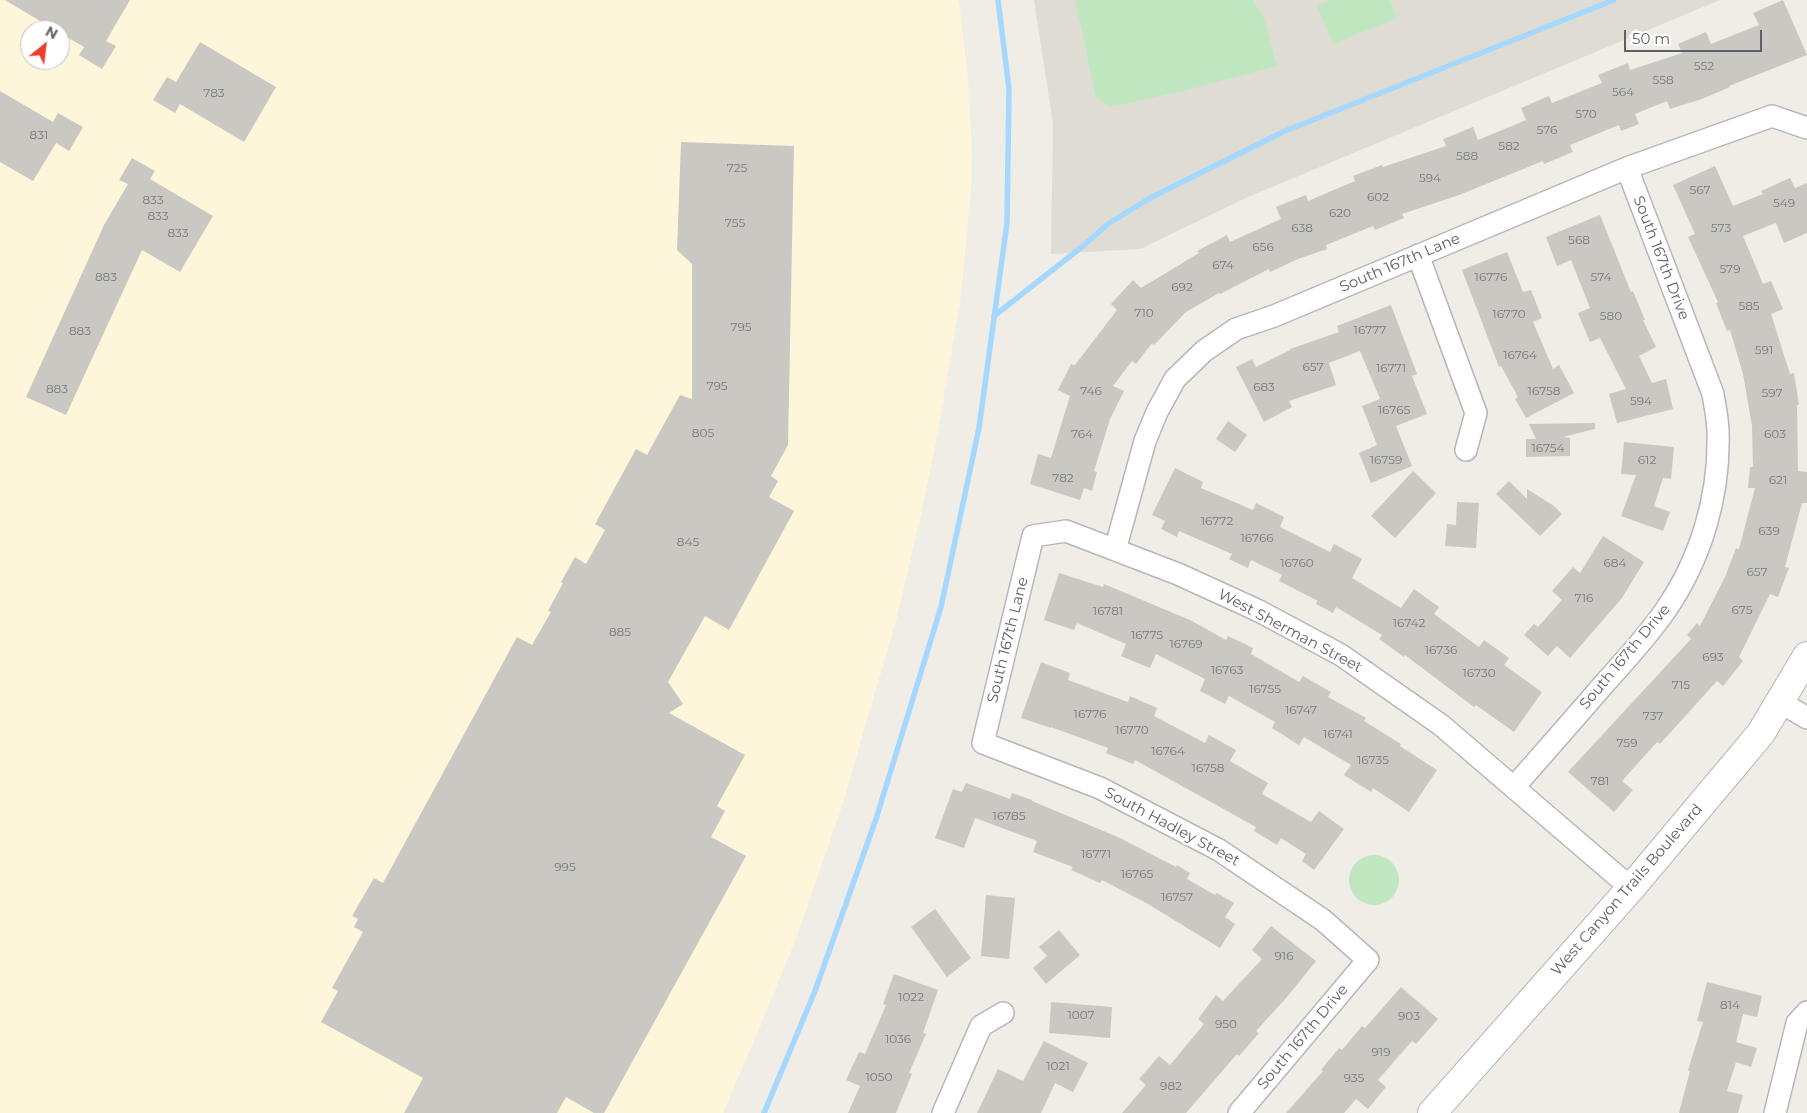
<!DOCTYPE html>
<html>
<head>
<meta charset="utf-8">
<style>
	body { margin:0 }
	#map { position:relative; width:1807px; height:1113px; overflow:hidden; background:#efede5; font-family:Montserrat,sans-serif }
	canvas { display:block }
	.north { position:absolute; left:20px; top:20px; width:50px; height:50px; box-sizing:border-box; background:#fff; border:1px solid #bebfc1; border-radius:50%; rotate:29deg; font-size:14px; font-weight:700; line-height:20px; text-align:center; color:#5d6065 }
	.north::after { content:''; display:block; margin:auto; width:18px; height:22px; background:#ec3d2e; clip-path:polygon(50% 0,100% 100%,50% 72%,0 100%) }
	.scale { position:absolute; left:1624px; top:30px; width:138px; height:22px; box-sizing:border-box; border:2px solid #5d6065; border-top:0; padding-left:6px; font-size:15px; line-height:18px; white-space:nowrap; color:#5d6065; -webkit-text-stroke:4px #fff; paint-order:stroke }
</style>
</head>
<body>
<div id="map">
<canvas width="1807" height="1113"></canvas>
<div class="north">N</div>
<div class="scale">50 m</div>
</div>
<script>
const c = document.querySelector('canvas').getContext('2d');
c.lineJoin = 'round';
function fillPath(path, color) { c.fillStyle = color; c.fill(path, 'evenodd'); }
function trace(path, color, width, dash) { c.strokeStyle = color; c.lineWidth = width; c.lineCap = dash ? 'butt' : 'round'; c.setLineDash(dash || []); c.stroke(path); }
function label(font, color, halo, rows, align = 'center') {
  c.font = font + ' Montserrat,sans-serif'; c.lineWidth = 4.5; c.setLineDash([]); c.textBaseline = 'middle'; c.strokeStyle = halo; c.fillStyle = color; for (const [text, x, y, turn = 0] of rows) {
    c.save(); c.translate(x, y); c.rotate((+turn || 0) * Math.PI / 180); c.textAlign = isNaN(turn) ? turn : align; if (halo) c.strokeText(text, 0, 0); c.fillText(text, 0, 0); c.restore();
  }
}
fillPath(new Path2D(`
	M0 0H959L968 79 972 153 971 189 961 295 938 432 922 510 897 617 843 803 797 936 758 1032 723 1113H0ZM30 30H60V60H30Z`), '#fef6db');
fillPath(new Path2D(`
	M1034 0H1720L1248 197 1140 249 1051 254 1053 124Z`), '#dfdcd3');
fillPath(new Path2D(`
	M1075 0H1253L1264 18 1277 66 1187 90 1111 107 1096 97Z
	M1331 0H1390L1397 18 1333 44 1317 6Z
	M1349 880a25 25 0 1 1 50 0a25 25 0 1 1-50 0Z`), '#c1e7c1');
trace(new Path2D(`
	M994 316 1083 246 1109 223 1152 197 1285 131 1614 0
	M764 1113 815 991 876 819 941 607 979 428 1007 223 1009 89 998 0`), '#a5d8ff', 5.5);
fillPath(new Path2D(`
	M5 0H130L106 41 116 46 102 69 79 55 84 47 60 33V30H55Z
	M1783 0 1807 55 1729 86 1730 87 1702 99 1670 109 1667 101 1635 114 1639 124 1621 131 1619 125 1570 145 1573 152 1544 164 1543 161 1459 195 1402 214 1404 218 1375 230 1373 226 1326 245 1327 249 1298 259 1270 272 1269 269 1220 294 1219 293 1186 312 1154 345 1152 343 1136 364 1132 361 1113 386 1124 391 1110 419 1094 471 1097 472 1092 491 1084 488 1080 500 1030 484 1038 454 1051 458 1070 396 1058 390 1071 364 1075 365 1117 310 1111 304 1133 280 1141 288 1199 253 1197 251 1227 235 1230 242 1281 219 1276 207 1306 195 1308 201 1355 181 1353 176 1382 165 1383 167 1446 146 1443 139 1473 127 1478 140 1526 120 1521 108 1549 96 1552 103 1602 83 1598 75 1628 63 1630 70 1682 53 1678 44 1706 32 1711 44 1759 25 1753 13Z
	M200 42 276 87 244 142 180 104 175 113 153 100 167 77 176 82Z
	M0 91 53 122 58 113 83 127 69 151 56 143 33 181 0 162Z
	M681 142 794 146 788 445 771 476 778 481 769 497 794 511 729 630 705 616 668 682 683 704 669 713 745 755 717 806 725 811 711 837 746 856 604 1113H594L566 1097 557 1113H404L423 1078 321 1022 338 991 332 988 363 932 354 927 358 919 352 916 374 878 383 883 517 637 532 645 551 612 548 611 563 583 561 582 575 557 586 564 605 530 595 524 636 449 647 455 680 395 692 399V264L677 250Z
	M132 158 155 171 150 179 213 216 180 272 142 250 66 415 26 397 104 225 128 184 119 180Z
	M1715 166 1733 206 1763 194 1761 191 1790 178 1795 188 1807 183V233L1784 243 1776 223 1743 236 1763 284 1771 281 1783 309 1771 314 1790 374 1794 373 1799 405H1797L1798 471 1807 472V503H1802L1785 567 1789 568 1778 597 1770 594 1739 657 1743 661 1723 686 1717 681 1660 744 1657 742 1622 781 1633 790 1614 812 1568 772 1691 639 1687 635 1697 623 1700 626 1725 577 1736 548 1739 549 1755 488H1748L1750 467H1753L1752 426 1743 374 1730 330 1727 331 1716 303 1718 302 1688 237 1695 234 1673 185Z
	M1600 215 1631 292 1633 291 1645 320H1643L1656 347 1639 356 1652 383 1666 379 1673 409 1617 423 1609 394 1626 389 1600 338 1590 342 1578 313 1590 308 1571 260 1557 266 1546 237Z
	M1507 252 1523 292 1531 290 1542 318 1533 322 1553 369 1559 365 1574 393 1526 418 1515 399 1518 397 1501 366 1499 367 1462 270Z
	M1391 305 1417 374 1412 376 1427 414 1396 426 1412 466 1371 483 1359 453 1377 445 1362 406 1380 399 1360 351 1329 363 1336 385 1289 401 1292 407 1264 422 1236 367 1252 359 1256 367 1290 350V349L1339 332 1337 326Z
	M1228 421 1247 435 1235 452 1216 439Z
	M1595 423V429L1563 437 1570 438V456L1526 457V439H1536L1529 424Z
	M1624 442 1674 447 1671 479 1663 478 1654 506 1670 512 1663 531 1621 516 1636 475 1621 474Z
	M1175 468 1203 482 1201 488 1253 510 1256 503 1284 517 1280 527 1330 552 1334 544 1362 559 1352 578 1401 608 1414 589 1439 607 1434 614 1479 647 1484 640 1509 658 1504 665 1542 692 1514 732 1476 705 1474 707 1405 655 1404 657 1379 639 1382 635 1336 607 1333 613 1316 604 1318 601 1279 581 1282 575 1251 560 1248 568 1229 559 1232 554 1179 531 1177 537 1161 529 1165 521 1152 515Z
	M1413 471 1436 493 1395 538 1371 516Z
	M1509 481 1527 499V489L1554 506 1562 514 1540 536 1496 494Z
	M1457 502 1479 503 1476 548 1445 546 1447 524 1456 525Z
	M1603 536 1644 562 1622 598 1570 658 1557 646 1548 656 1524 635 1534 624 1538 627 1562 600 1552 591 1573 567 1580 573Z
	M1059 573 1103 587 1104 584 1190 620 1226 640 1228 636 1253 648 1251 654 1299 682 1303 676 1331 692 1328 697 1366 718 1364 721 1401 744 1400 746 1437 770 1409 812 1373 788 1371 792 1344 775 1351 765 1304 737 1299 745 1272 728 1275 722 1229 696 1225 704 1200 691 1205 679 1156 654 1150 668 1121 656 1126 644 1077 623 1074 630 1044 620Z
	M1041 662 1070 673 1068 680 1128 702 1130 696 1157 708 1154 716 1205 743 1209 735 1236 750 1230 761 1268 783 1262 794 1311 822 1319 811 1344 829 1314 870 1302 861 1306 854 1281 838 1277 845 1254 831 1256 827 1135 760 1133 764 1106 753 1108 748 1051 727V728L1021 718Z
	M966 783 1010 799 1012 793 1032 800V801L1120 838 1176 867 1177 865 1190 873 1187 879 1215 895 1217 893 1234 903 1225 917 1235 924 1220 948 1148 904 1102 880 1100 883 1071 870 1073 867 1033 852 1037 841 975 818 964 848 935 838 953 789 962 792Z
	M986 895 1015 898 1009 959 981 956Z
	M935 909 971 958 947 977 911 927Z
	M1271 926 1316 961 1287 997 1256 1031 1259 1033 1239 1056 1237 1054 1186 1113H1122L1146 1085 1139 1079 1159 1056 1170 1065 1204 1024 1198 1019 1216 995 1223 1001 1262 959 1252 950Z
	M1059 930 1080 955 1046 984 1033 968 1047 956 1039 947Z
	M894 974 938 990 923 1033 926 1034 909 1073 912 1074 896 1113H848L860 1086 846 1080 859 1052 865 1054 886 1005 883 1004Z
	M1707 982 1762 996 1757 1017 1743 1014 1736 1042 1757 1048 1751 1067 1736 1062 1727 1091 1743 1095 1738 1113H1679L1690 1071 1688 1070 1703 1022 1697 1021Z
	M1401 987 1438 1019 1416 1044 1412 1041 1378 1080 1386 1087 1368 1109 1356 1099 1344 1113H1286L1323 1071 1321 1070 1339 1048 1342 1050 1362 1026 1365 1028Z
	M1051 1002 1112 1007 1110 1038 1049 1033Z
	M1044 1041 1088 1063 1073 1092 1055 1083 1041 1113H977L998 1069 1023 1081Z`), '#cac8c2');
const minor = new Path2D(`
	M1418 255 1476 413 1466 450
	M1115 550 1145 441 1157 412 1175 379 1204 351 1236 329 1274 316 1627 168 1772 116 1807 128
	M1780 702 1807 718
	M1514 787C1544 753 1574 719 1604 684 1625 661 1647 637 1665 611 1701 559 1720 496 1718 432 1718 420 1715 407 1713 394L1627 168
	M943 1113 981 1026 1003 1013
	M1239 1113 1368 960 1323 920 1219 850 1100 788 983 743 1033 536 1066 531 1178 574 1259 611 1341 655 1441 725 1631 888
	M1775 1113 1797 1023 1807 1012`);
const tertiary = new Path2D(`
	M1432 1113 1631 888 1741 757 1761 733 1807 656`);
trace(minor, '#b5b7bc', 24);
trace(tertiary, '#b5b7bc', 30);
trace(minor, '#fff', 21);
trace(tertiary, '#fff', 28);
label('12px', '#787a7c', null, [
	["552",1704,66],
	["558",1663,80],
	["564",1623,92],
	["783",214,93],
	["570",1586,114],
	["576",1547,130],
	["831",39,135],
	["582",1509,146],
	["588",1467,156],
	["725",737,168],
	["594",1430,178],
	["567",1700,190],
	["602",1378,197],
	["833",153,200],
	["549",1784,203],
	["620",1340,213],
	["833",158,216],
	["755",735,223],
	["638",1302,228],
	["573",1721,228],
	["833",178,233],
	["568",1579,240],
	["656",1263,247],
	["674",1223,265],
	["579",1730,269],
	["883",106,277],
	["16776",1491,277],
	["574",1601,277],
	["692",1182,287],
	["585",1749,306],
	["710",1144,313],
	["16770",1509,314],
	["580",1611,316],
	["795",741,327],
	["16777",1370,330],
	["883",80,331],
	["591",1764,350],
	["16764",1520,355],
	["657",1313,367],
	["16771",1391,368],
	["795",717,386],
	["683",1264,387],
	["883",57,389],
	["746",1091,391],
	["16758",1544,391],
	["597",1772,393],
	["594",1641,401],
	["16765",1394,410],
	["805",703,433],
	["764",1082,434],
	["603",1775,434],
	["16754",1548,448],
	["16759",1386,460],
	["612",1647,460],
	["782",1063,478],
	["621",1778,480],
	["16772",1217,521],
	["639",1769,531],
	["16766",1257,538],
	["845",688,542],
	["16760",1297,563],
	["684",1615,563],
	["657",1757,572],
	["716",1584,598],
	["675",1742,610],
	["16781",1108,611],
	["16742",1409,623],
	["885",620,632],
	["16775",1147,635],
	["16769",1186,644],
	["16736",1441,650],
	["693",1713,657],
	["16763",1227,670],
	["16730",1479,673],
	["715",1681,685],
	["16755",1265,689],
	["16747",1301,710],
	["16776",1090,714],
	["737",1653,716],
	["16770",1132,730],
	["16741",1338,734],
	["759",1627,743],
	["16764",1168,751],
	["16735",1373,760],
	["16758",1208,768],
	["781",1600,781],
	["16785",1009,816],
	["16771",1096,854],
	["995",565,867],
	["16765",1137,874],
	["16757",1177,897],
	["916",1284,956],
	["1022",911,997],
	["814",1730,1005],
	["1007",1081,1015],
	["903",1409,1016],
	["950",1226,1024],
	["1036",898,1039],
	["919",1381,1052],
	["1021",1058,1066],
	["1050",879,1077],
	["935",1354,1078],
	["982",1171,1086]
]);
label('15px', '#5d6065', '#fff', [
	["South 167th Drive",1661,258,69],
	["South 167th Lane",1400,263,-23],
	["West Sherman Street",1290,631,28],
	["South 167th Lane",1008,640,-76],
	["South 167th Drive",1625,657,-50],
	["South Hadley Street",1172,827,28],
	["West Canyon Trails Boulevard",1627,890,-49],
	["South 167th Drive",1303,1037,-50]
]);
</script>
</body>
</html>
